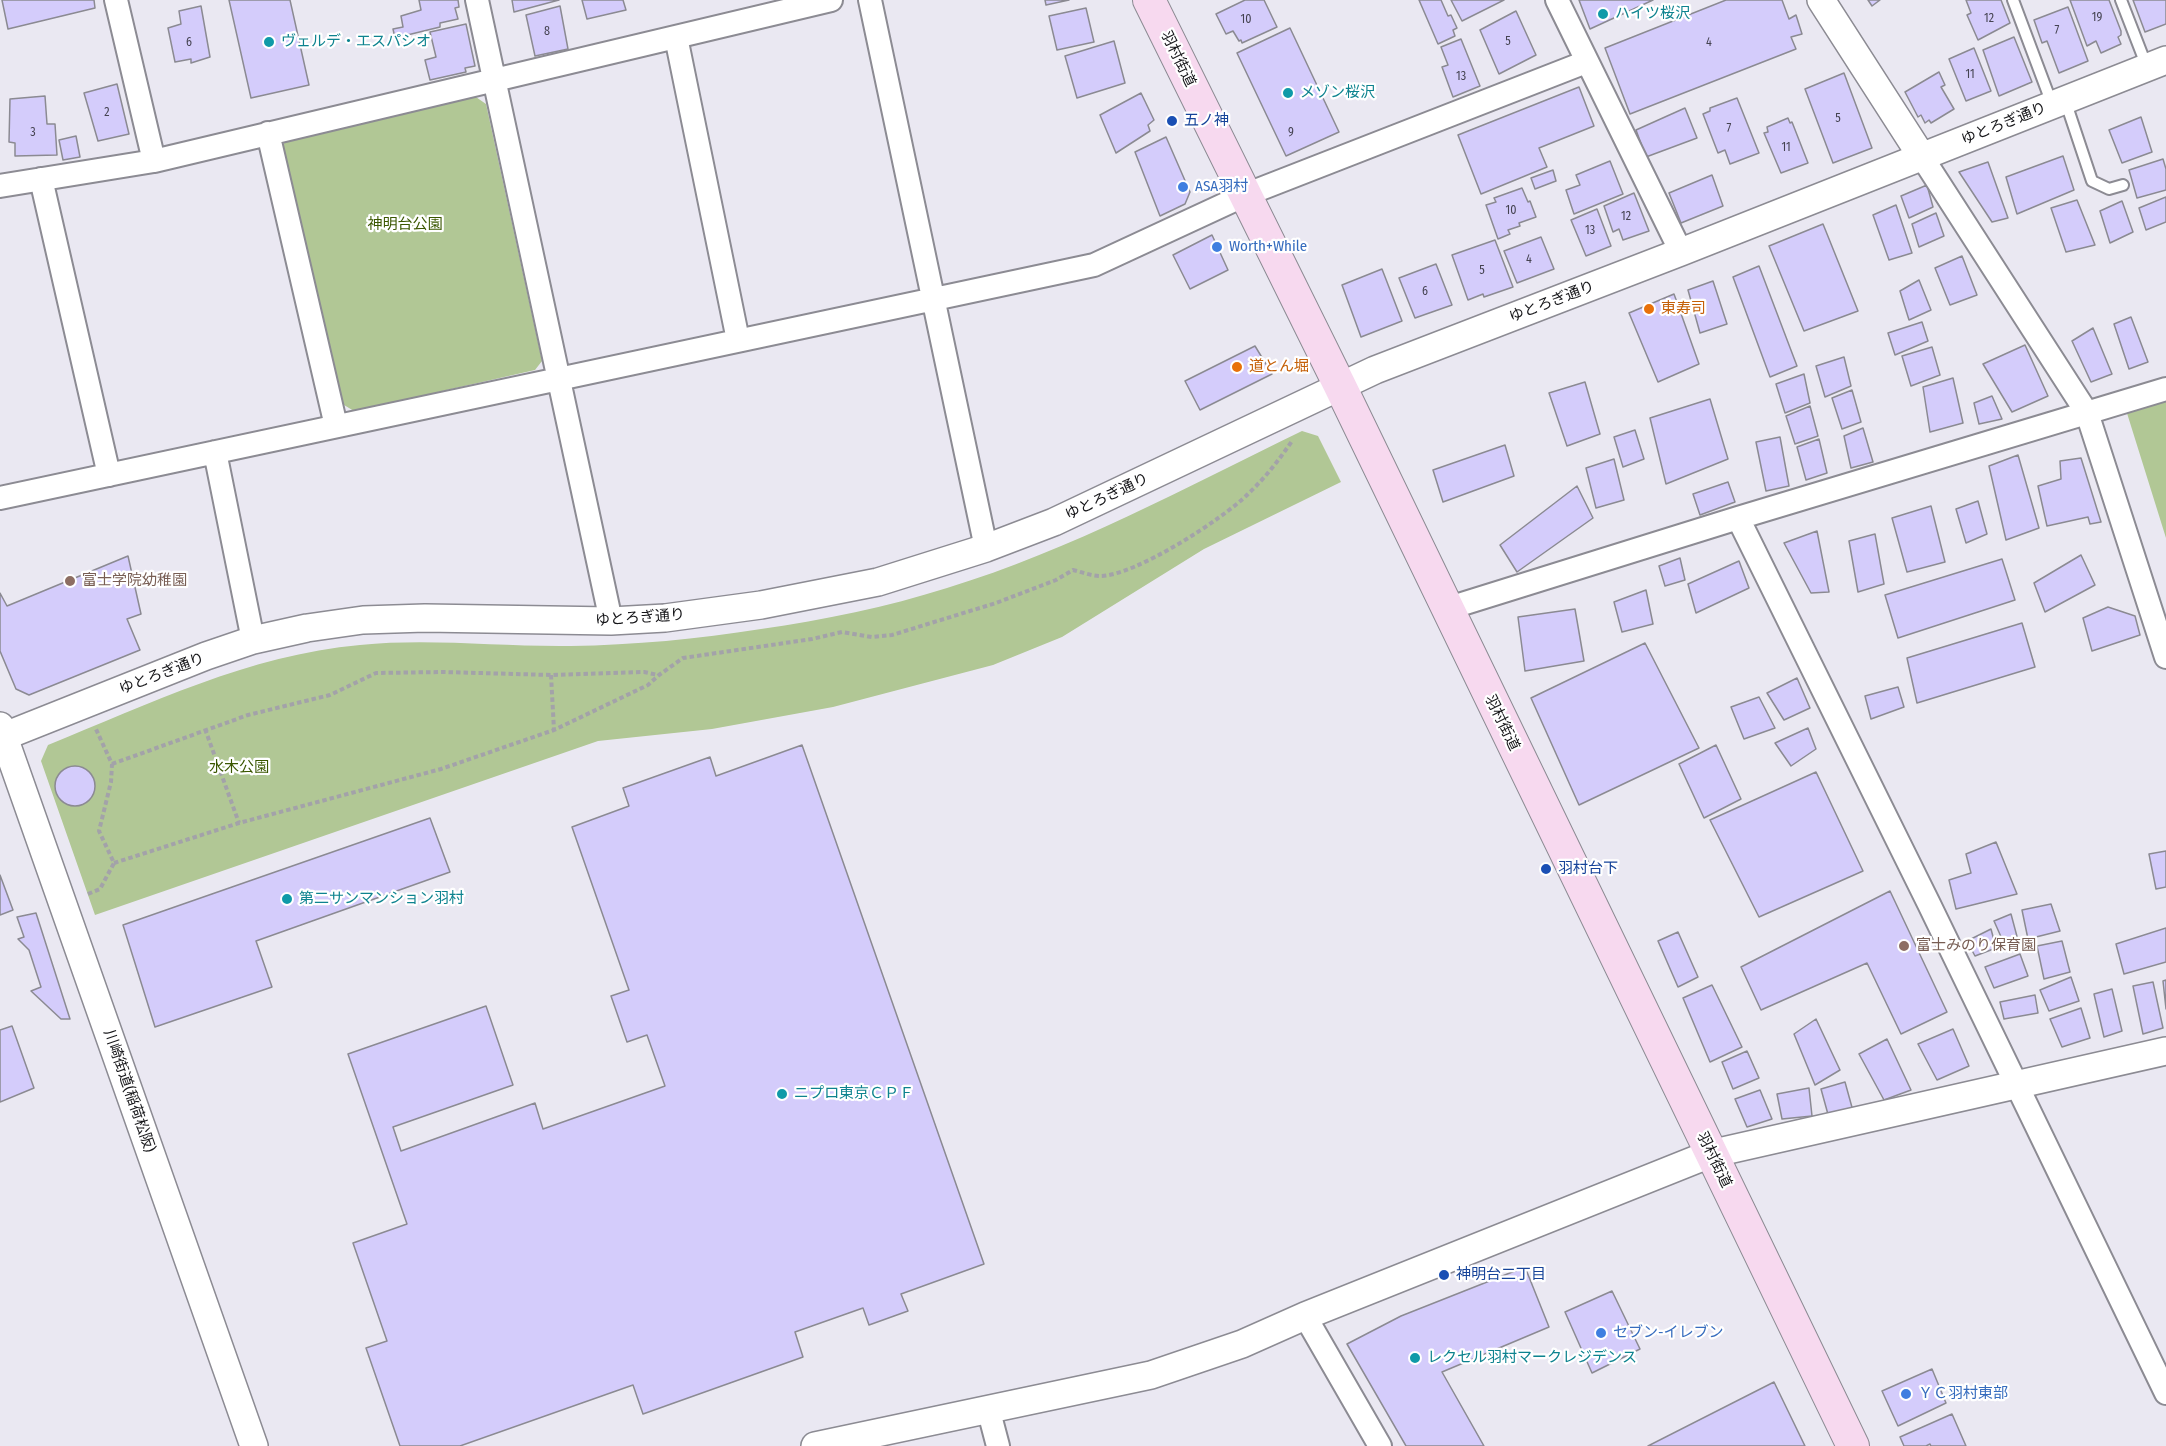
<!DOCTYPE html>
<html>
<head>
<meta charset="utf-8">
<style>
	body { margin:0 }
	canvas { display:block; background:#eae8f2 }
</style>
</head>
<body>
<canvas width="2166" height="1446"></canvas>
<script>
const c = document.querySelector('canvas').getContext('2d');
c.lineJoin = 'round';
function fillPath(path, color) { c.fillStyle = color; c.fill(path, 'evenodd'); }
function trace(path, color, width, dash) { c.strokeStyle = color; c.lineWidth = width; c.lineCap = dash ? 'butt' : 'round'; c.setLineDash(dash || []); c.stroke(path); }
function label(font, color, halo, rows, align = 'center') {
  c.font = font + ' "Fira Sans Condensed","Noto Sans JP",sans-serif'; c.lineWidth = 4.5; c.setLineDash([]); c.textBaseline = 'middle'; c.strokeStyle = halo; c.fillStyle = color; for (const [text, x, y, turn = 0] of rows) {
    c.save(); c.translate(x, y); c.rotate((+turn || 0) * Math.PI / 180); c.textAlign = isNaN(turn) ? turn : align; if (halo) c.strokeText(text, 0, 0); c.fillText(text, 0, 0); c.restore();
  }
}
fillPath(new Path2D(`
	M473 95 486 104 542 361 535 370 354 411 339 402 281 150 288 135Z
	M2166 395V538L2126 410Z
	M1302 431 1318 436 1341 482 1204 549 1062 637 993 665 833 707 712 729 598 741 95 915 41 761 48 745C149 704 249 655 360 645 430 638 500 647 571 646 634 645 698 639 761 629 824 620 887 607 947 588 1071 550 1187 487 1302 431Z`), '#b1c795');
const building = new Path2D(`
	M2 0H94L95 8 8 29Z
	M229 0H290L309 85 251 98Z
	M419 0H458L459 7 455 8 458 19 440 23V27L395 38 393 29 403 27 401 16 421 10Z
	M512 0H559L514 12Z
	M582 0H623L626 10 587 19Z
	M1045 0H1069L1046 5Z
	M1245 0H1264L1277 27 1242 43 1241 40 1239 41 1233 31 1226 34 1216 14Z
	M1419 0H1441L1448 16 1451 15 1457 28 1453 30 1455 36 1438 44Z
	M1451 0H1504L1462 21Z
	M1579 0H1653L1590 29Z
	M1726 0H1782L1789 19 1796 15 1802 34 1791 37 1796 49 1630 114 1605 48Z
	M1868 0H1880L1872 6Z
	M1966 0H2001L2010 23 1978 40 1967 15 1971 13Z
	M2070 0H2109L2121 31V35L2118 37 2121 44 2101 53 2096 41 2087 46Z
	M2133 0H2166V24L2145 32Z
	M201 6 210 57 191 63V59L175 62 168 28 181 24 179 11Z
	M560 6 568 49 535 56 526 15Z
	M2068 7 2088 61 2059 73 2047 41 2042 43 2034 20Z
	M1086 8 1094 42 1057 50 1049 16Z
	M1516 11 1536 55 1499 74 1480 30Z
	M466 24 475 66 465 68 466 72 430 80 425 60 436 57 430 32Z
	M1290 28 1339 132 1286 156 1237 53Z
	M2014 37 2032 82 1999 96 1983 50Z
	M1461 39 1480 86 1453 97 1442 67 1448 65 1441 47Z
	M1114 41 1125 83 1077 98 1065 56Z
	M1974 48 1991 91 1966 101 1949 59Z
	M1939 72 1945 85 1941 87 1954 109 1931 123 1929 120 1925 123 1921 115 1918 117 1905 92Z
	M1844 73 1872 148 1833 163 1805 89Z
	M117 84 129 134 98 141 84 93Z
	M1579 87 1594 126 1539 148 1547 167 1481 194 1458 135Z
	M1141 93 1154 120 1148 125 1150 131 1116 153 1100 115Z
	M45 96 47 124H55L57 155 15 156V143L9 142 10 99Z
	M1737 98 1759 153 1730 164 1725 150 1718 153 1703 114 1710 111V108Z
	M1685 108 1697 138 1646 157 1636 130Z
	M2141 117 2152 152 2122 163 2109 130Z
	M1788 118 1790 123 1792 122 1808 163 1781 173 1764 133 1768 132 1767 127Z
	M76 136 80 157 63 160 59 140Z
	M1166 137 1190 192 1185 204 1160 216 1135 152Z
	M2063 156 2074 190 2017 214 2006 177Z
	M2163 159 2166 169V190L2137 198 2129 170Z
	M1610 161 1623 194 1574 214 1566 190 1580 185 1576 175Z
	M1988 162 2008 218 1992 222 1959 172Z
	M1553 170 1556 181 1535 189 1531 178Z
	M1712 175 1723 206 1681 223 1669 193Z
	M1927 185 1933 207 1909 218 1901 196Z
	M1522 188 1528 202 1530 201 1536 217 1519 223 1520 226 1508 230 1510 234 1498 239 1486 205 1496 202 1494 198Z
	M1634 193 1649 231 1623 240 1619 229 1613 232 1604 206Z
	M2166 197V222L2146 230 2139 208Z
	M2077 200 2095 245 2066 252 2051 208Z
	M2122 201 2133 232 2110 243 2100 211Z
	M1896 205 1912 253 1889 260 1873 215Z
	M1597 209 1611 246 1586 256 1571 220Z
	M1936 213 1944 236 1919 247 1912 224Z
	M1823 224 1858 311 1804 331 1769 246Z
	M1212 235 1228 270 1190 289 1173 255Z
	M1541 237 1554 269 1517 283 1504 251Z
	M1495 240 1513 287 1484 297 1483 294 1468 300 1452 255Z
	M1962 256 1977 295 1950 305 1935 268Z
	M1436 264 1452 305 1415 318 1399 278Z
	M1759 266 1797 366 1770 377 1733 277Z
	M1382 269 1402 321 1361 337 1342 285Z
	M1919 280 1931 310 1909 320 1900 291Z
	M1713 281 1727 324 1700 333 1688 290Z
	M1674 294 1699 364 1658 382 1629 313Z
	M2131 317 2148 362 2129 369 2114 324Z
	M1922 322 1928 341 1895 355 1888 333Z
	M2093 328 2112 374 2091 382 2072 341Z
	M2025 345 2048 396 2012 412 1983 364Z
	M1255 346 1272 374 1200 410 1185 381Z
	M1932 347 1940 375 1911 386 1902 356Z
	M1844 357 1851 386 1825 397 1816 366Z
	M1804 374 1810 403 1785 413 1776 384Z
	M1953 378 1963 423 1930 432 1923 387Z
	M1585 382 1600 434 1567 446 1549 393Z
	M1852 390 1861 422 1842 429 1832 398Z
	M1992 396 2002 419 1979 424 1974 403Z
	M1710 399 1728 459 1666 484 1650 418Z
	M1810 406 1818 436 1795 444 1786 416Z
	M1863 428 1873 462 1851 468 1844 436Z
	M1635 430 1644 459 1623 467 1614 437Z
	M1780 437 1789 486 1766 491 1756 442Z
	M1819 439 1827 473 1806 480 1797 447Z
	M1505 445 1514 476 1443 502 1433 470Z
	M2018 455 2039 528 2006 540 1989 466Z
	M2081 458 2101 522 2090 524 2088 517 2047 526 2038 486 2061 479 2060 461Z
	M1614 459 1624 500 1596 508 1586 468Z
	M1728 482 1735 502 1700 515 1693 494Z
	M1577 486 1593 518 1517 572 1500 545Z
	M1978 501 1987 534 1966 543 1956 509Z
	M1931 506 1945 562 1907 572 1892 518Z
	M1817 531 1829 592 1811 593 1784 543Z
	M1875 534 1884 584 1858 592 1849 541Z
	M2081 555 2095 585 2045 612 2034 583Z
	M128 556 141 614 127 619 140 650 29 695 16 689 0 651V593L7 606Z
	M1680 558 1685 580 1665 586 1659 566Z
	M2002 559 2015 600 1898 638 1885 595Z
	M1739 561 1749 588 1696 613 1688 584Z
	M1646 590 1653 624 1622 632 1614 602Z
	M2108 607 2135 616 2140 635 2092 651 2083 618Z
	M1575 609 1584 661 1525 671 1518 617Z
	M2022 623 2035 667 1917 703 1907 658Z
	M1645 643 1699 748 1579 805 1531 698Z
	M1797 678 1810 708 1784 720 1767 693Z
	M1898 687 1904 707 1871 719 1865 696Z
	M1759 697 1775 728 1744 739 1731 707Z
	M1808 728 1816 749 1791 766 1775 743Z
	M802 745 984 1264 901 1294 908 1311 869 1325 863 1308 795 1332 803 1357 643 1414 633 1385 460 1446H400L366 1348 387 1341 353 1243 407 1224 348 1054 486 1006 513 1085 393 1127 401 1151 535 1103 543 1129 665 1086 647 1035 627 1042 611 996 629 990 572 827 629 806 623 788 710 757 716 776Z
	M1716 745 1741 799 1704 818 1679 764Z
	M55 786a20 20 0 1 1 40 0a20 20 0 1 1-40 0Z
	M1816 772 1863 871 1759 917 1710 820Z
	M430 818 450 872 256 941 272 987 155 1027 123 925Z
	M1996 842 2017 894 1956 909 1949 880 1971 873 1966 854Z
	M2166 851V887L2156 889 2149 854Z
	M0 875 13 910 0 915Z
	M1890 891 1947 1012 1901 1034 1867 963 1761 1010 1741 967Z
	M2051 904 2060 931 2028 939 2022 910Z
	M36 913 70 1019H61L31 991 41 987 29 950 18 939 24 937 17 917Z
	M2011 914 2019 944 2006 948 1994 921Z
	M2166 928V962L2124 974 2116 944Z
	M1991 929 1996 948 1975 956 1967 941Z
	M1678 932 1698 977 1678 987 1658 941Z
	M2062 941 2070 972 2044 979 2037 946Z
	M2020 954 2028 976 1994 988 1985 967Z
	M2071 977 2079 1001 2049 1011 2040 990Z
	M2166 980V1009L2163 981Z
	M2153 982 2163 1028 2143 1034 2133 986Z
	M1712 985 1742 1047 1710 1062 1683 998Z
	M2112 989 2122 1031 2104 1037 2094 994Z
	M2035 995 2038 1013 2004 1019 2000 1002Z
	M2081 1008 2090 1038 2062 1047 2050 1019Z
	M1816 1019 1840 1070 1815 1085 1794 1034Z
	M12 1026 34 1088 0 1102V1030Z
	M1953 1029 1969 1066 1937 1080 1918 1044Z
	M1887 1039 1911 1090 1884 1100 1859 1054Z
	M1747 1051 1759 1078 1733 1089 1722 1062Z
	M1845 1082 1853 1111 1829 1118 1821 1089Z
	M1809 1088 1812 1116 1782 1119 1777 1094Z
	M1760 1090 1772 1119 1747 1127 1735 1099Z
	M1525 1267 1549 1327 1442 1372 1484 1446H1406L1347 1344 1401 1316Z
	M1612 1291 1640 1349 1592 1373 1565 1312Z
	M1932 1369 1946 1403 1898 1426 1882 1391Z
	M1774 1382 1805 1446H1648Z
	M1952 1414 1966 1446H1931L1930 1444 1926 1446H1904L1900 1437Z`);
fillPath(building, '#d4ccfb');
trace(building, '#8b8a92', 1.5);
const service = new Path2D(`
	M2013 0 2052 104
	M2121 0 2147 67
	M2065 100 2092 181 2109 189 2123 185`);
const minor = new Path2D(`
	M116 0 154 161
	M477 0 611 621
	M870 0 986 548
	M1557 0 1681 252
	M676 37 738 340
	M268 133 336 426
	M1922 157 2087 413 2166 657
	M41 179 109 475
	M0 186 154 161 831 0
	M215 452 253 640
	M0 498 1094 265 1245 195 1586 62
	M1738 518 1929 904 2166 1393
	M1446 609 1738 518 2166 389
	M1305 1316 1380 1446
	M988 1408 998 1446`);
const tertiary = new Path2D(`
	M1821 0 1922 157
	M0 726 254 1446
	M0 738 206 656 253 640 307 628 363 620 425 618 611 621 665 618 761 605 878 582 986 548 1054 522 1375 370 1681 252 2166 60
	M815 1446 1151 1375 1242 1344 1305 1316 1710 1154 2166 1051`);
const secondary = new Path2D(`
	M1149 0 1340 386 1853 1446`);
trace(service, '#8c8b93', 14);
trace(minor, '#8c8b93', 26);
trace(tertiary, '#8c8b93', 30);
trace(secondary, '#8c8b93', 34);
trace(new Path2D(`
	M551 675 554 730
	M205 729 239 823
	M112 764 248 715 330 695 376 673 444 672 551 675 644 672 658 675
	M114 863 239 823 441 769 554 730 648 685 659 675 683 658 812 639 842 632 872 637 892 635 996 603 1056 580 1073 570C1082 572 1091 576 1100 576 1135 576 1223 519 1248 494 1265 478 1279 460 1292 441
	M88 894 100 889 114 863 99 831 111 782 112 764 95 727`), '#a3a2a9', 4, [4.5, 3]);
trace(service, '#fff', 10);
trace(minor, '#fff', 22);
trace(tertiary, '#fff', 27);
trace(secondary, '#f7d9ef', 32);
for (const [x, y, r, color] of [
	[1603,14,6,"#0f9aa8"],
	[269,42,6,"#0f9aa8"],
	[1288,93,6,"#0f9aa8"],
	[1172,121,6,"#1a4fb4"],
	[1183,187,6,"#3f7fe0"],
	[1217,247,6,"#3f7fe0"],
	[1649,309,6,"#e8710a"],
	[1237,367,6,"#e8710a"],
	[70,581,6,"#8d6e63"],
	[1546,869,6,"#1a4fb4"],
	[287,899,6,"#0f9aa8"],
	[1904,946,6,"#8d6e63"],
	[782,1094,6,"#0f9aa8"],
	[1444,1275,6,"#1a4fb4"],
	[1601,1333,6,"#3f7fe0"],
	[1415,1358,6,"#0f9aa8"],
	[1906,1394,6,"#3f7fe0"]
]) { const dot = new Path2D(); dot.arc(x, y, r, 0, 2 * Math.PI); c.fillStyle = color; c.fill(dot); trace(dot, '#fff', 2); }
label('12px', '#454351', null, [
	["19",2097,18],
	["12",1989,19],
	["10",1246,20],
	["7",2057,31],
	["8",547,32],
	["5",1508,42],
	["6",189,43],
	["4",1709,43],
	["11",1970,75],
	["13",1461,77],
	["2",107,113],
	["5",1838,119],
	["7",1729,129],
	["3",33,133],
	["9",1291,133],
	["11",1786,148],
	["10",1511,211],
	["12",1626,217],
	["13",1590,231],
	["4",1529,260],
	["5",1482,271],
	["6",1425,292]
]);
label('15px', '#0d838f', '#fff', [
	["ハイツ桜沢",1615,14],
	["ヴェルデ・エスパシオ",281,42],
	["メゾン桜沢",1300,93],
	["第二サンマンション羽村",299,899],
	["ニプロ東京ＣＰＦ",794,1094],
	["レクセル羽村マークレジデンス",1427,1358]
], 'left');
label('15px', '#151518', '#fff', [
	["羽村街道",1178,59,64],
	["ゆとろぎ通り",2004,124,-22],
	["ゆとろぎ通り",1552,302,-21],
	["ゆとろぎ通り",1107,497,-25],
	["ゆとろぎ通り",640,618,-4],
	["ゆとろぎ通り",162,674,-21],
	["羽村街道",1502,723,64],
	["川崎街道(稲荷松阪)",129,1091,71],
	["羽村街道",1714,1160,64]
]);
label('15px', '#164399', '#fff', [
	["五ノ神",1184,121],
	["羽村台下",1558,869],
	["神明台二丁目",1456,1275]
], 'left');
label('15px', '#366cbe', '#fff', [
	["ASA羽村",1195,187],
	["Worth+While",1229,247],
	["セブン-イレブン",1613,1333],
	["ＹＣ羽村東部",1918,1394]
], 'left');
label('15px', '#3b5700', '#fff', [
	["神明台公園",405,225],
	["水木公園",239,768]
]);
label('15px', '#c56008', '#fff', [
	["東寿司",1661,309],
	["道とん堀",1249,367]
], 'left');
label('15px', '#785e54', '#fff', [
	["富士学院幼稚園",82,581],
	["富士みのり保育園",1916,946]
], 'left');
</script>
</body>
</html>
